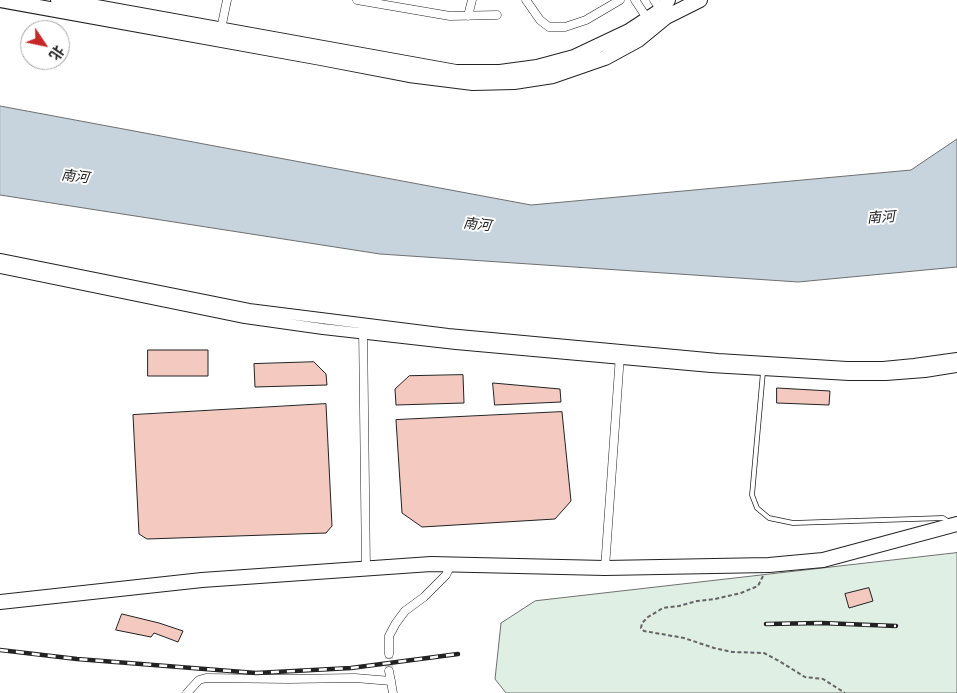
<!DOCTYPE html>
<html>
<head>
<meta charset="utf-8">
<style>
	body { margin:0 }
	#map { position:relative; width:957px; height:693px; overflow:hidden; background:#fff; font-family:Helvetica,"Noto Sans SC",sans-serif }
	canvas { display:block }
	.north { position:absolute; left:20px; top:20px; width:50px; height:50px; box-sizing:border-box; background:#fff; border:1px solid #a7a7a7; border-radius:50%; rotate:124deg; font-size:14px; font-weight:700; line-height:20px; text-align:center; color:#222 }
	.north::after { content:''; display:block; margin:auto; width:18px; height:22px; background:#c62828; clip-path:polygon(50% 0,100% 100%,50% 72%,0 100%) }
</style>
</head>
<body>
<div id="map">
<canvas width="957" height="693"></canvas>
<div class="north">北</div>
</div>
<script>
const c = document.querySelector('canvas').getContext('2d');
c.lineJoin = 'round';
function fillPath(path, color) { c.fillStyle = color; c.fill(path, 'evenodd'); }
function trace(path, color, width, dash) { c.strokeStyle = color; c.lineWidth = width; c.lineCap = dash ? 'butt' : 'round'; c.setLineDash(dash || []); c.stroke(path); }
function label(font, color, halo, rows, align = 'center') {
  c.font = font + ' Helvetica,"Noto Sans SC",sans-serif'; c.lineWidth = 4; c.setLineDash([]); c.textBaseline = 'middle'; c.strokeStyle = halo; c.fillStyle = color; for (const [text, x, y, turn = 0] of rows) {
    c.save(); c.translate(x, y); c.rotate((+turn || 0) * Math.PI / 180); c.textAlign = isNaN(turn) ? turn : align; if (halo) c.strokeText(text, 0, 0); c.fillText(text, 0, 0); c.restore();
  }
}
const green = new Path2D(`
	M957 553V693H506L495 679 501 623 535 601Z`);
fillPath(green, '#e0efe3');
trace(green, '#6f6f6f', 1);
const water = new Path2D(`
	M0 106 531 205 911 170 957 139V267L798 282 380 254 0 195Z`);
fillPath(water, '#c7d3dd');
trace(water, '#6f6f6f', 1);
const building = new Path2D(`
	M148 350H208V376H148Z
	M314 362 326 374 327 385 255 387 254 364Z
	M463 375 464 403 396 405 395 389 409 376Z
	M493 383 560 389 561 402 495 405Z
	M777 388 830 391 829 405 777 403Z
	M326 404 332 526 326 533 147 539 139 534 133 415Z
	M562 412 571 501 555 519 422 527 402 513 396 420Z
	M869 588 873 601 849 608 845 594Z
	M122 614 159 623 183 631 178 642 154 633 151 637 116 630Z`);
fillPath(building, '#f3c9c0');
trace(building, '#222', 1);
trace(new Path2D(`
	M389 671V654`), '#d3d3d3', 8, [8, 4]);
const service = new Path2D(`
	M763 372 752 495 757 508 769 518 793 523 943 518 949 522`);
const minor = new Path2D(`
	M357 0 450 16 497 15
	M526 0 540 20 549 27H565L586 20 620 0
	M635 0 649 21
	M654 0 662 12
	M468 16 472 0
	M221 29 227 0
	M363 328 366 569
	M605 568 620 355
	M389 654V636L396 623 405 611 424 597 446 575 451 564
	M389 671 393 693
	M187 693 199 680 206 678 288 679 355 678 391 681`);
const tertiary = new Path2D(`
	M0 259 249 309 448 334 718 359 847 367H883L914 364 957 358
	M0 268 245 318 323 329 456 344 711 367 849 375H886L925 372 957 367`);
const trunk = new Path2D(`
	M0 0 321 58 409 75 473 83 514 82 553 76 605 58 638 40 666 17 700 0
	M58 0 456 72H500L537 67 574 57 629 31 661 10 668 0
	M0 602 202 580 431 564 605 568 769 565 823 560 957 524`);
trace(service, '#222', 5.5);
trace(minor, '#222', 9);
trace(tertiary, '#222', 12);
trace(trunk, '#222', 16);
trace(new Path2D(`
	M763 576 758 586 741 593 715 599 697 601 679 606 663 608 648 617 642 623 641 628 644 631 684 638 714 648 732 652 764 653 779 661 805 677 823 679 845 693`), '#646464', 2, [4, 2.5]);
trace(service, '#fff', 4);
trace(minor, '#fff', 8);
trace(tertiary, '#fff', 10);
trace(trunk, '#fff', 14);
const rail = new Path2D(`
	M766 624 821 623 896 626
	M0 650 77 659 256 673 351 668 458 654`);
trace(rail, '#222', 4.5);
trace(rail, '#fff', 2.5, [8]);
label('italic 14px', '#222', '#fff', [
	["南河",75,177,7],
	["南河",881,218,-4],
	["南河",477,225,7]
]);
</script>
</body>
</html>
